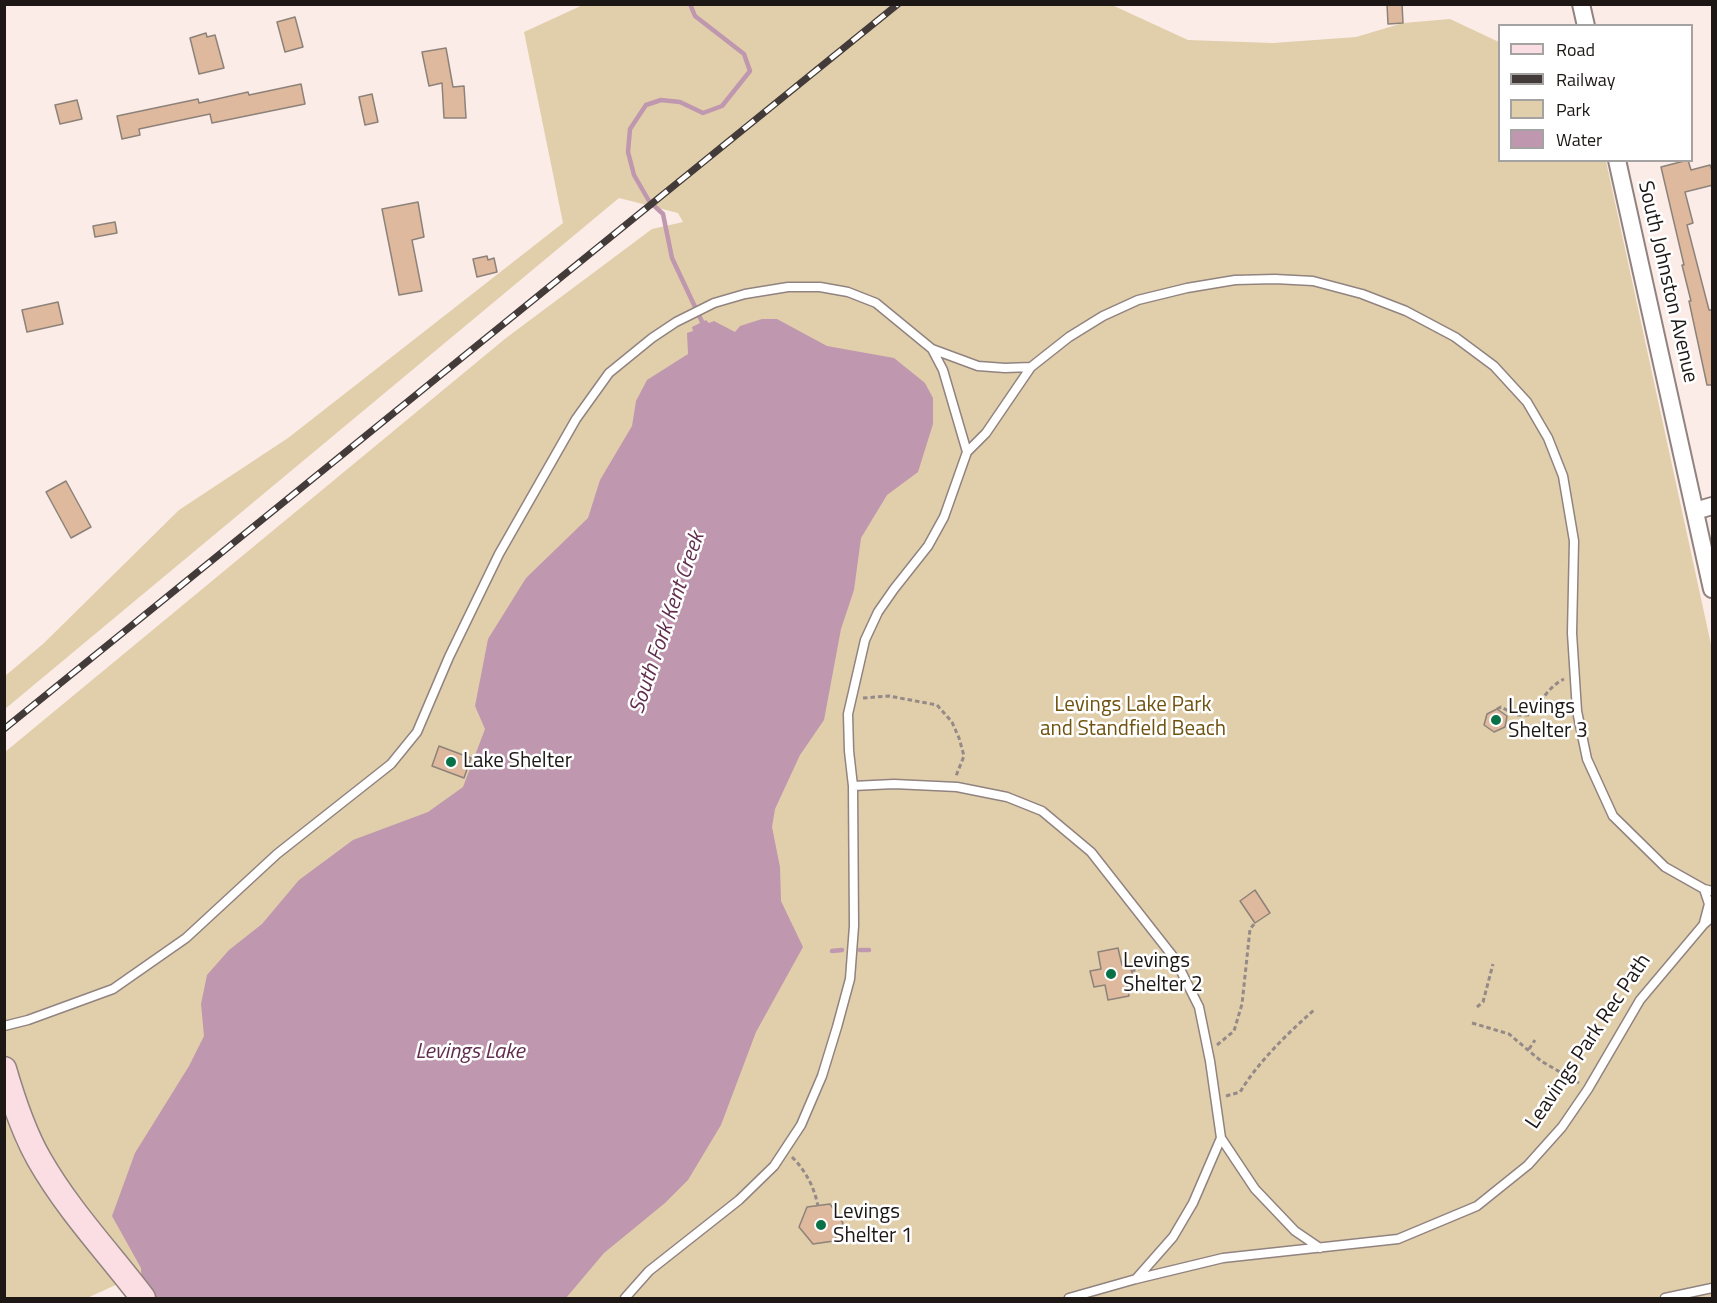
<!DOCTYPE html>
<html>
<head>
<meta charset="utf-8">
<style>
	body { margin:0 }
	#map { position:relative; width:1717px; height:1303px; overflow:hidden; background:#fcece8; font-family:"Titillium Web",sans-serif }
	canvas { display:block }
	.frame { position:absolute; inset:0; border:6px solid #1d1716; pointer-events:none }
	.legend { position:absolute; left:1498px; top:24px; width:195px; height:138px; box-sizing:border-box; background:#fff; border:2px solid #a5a2a2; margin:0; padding:8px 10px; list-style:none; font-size:18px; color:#1d1716 }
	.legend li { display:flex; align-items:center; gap:12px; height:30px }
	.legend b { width:30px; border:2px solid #a5a2a2 }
</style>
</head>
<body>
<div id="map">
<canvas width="1717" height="1303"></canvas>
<div class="frame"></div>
<ul class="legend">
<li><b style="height:8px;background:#fbdee3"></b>Road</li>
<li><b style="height:8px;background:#433b39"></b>Railway</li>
<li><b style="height:16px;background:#e1cfac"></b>Park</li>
<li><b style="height:16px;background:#bf97ae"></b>Water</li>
</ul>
</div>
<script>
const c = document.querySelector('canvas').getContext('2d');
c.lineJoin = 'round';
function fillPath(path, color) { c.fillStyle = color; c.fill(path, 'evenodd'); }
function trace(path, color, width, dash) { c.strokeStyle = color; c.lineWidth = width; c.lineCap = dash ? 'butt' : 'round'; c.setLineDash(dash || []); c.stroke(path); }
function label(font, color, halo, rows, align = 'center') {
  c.font = font + ' "Titillium Web",sans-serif'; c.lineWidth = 5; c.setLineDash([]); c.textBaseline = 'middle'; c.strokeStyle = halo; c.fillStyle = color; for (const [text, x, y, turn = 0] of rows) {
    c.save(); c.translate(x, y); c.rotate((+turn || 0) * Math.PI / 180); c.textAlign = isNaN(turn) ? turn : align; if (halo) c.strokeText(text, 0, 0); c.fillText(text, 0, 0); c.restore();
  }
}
fillPath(new Path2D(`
	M585 4 1112 5 1188 40 1273 43 1356 37 1403 23 1450 19 1499 42 1500 160 1606 161 1712 649V1298H157L140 1274 87 1298H5V752L506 338 652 229 683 222 678 213 619 198 5 709V676L44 643 179 510 288 438 563 223 524 32Z`), '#e1cfac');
fillPath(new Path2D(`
	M762 319H777L827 346 894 358 925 383 933 398V424L918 472 887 495 861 538 854 590 841 629 824 720 800 755 775 809 772 827 780 867 781 901 803 947 756 1032 721 1125 688 1180 665 1203 604 1253 566 1298H127L142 1287 141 1268 112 1216 135 1153 189 1066 204 1036 201 1004 207 975 229 950 262 924 299 880 353 840 428 812 463 787 485 729 475 706 488 639 526 578 588 518 600 480 632 426 636 401 647 380 688 354 687 333 693 331 692 327 706 320 709 323 714 321 735 332 740 326Z`), '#bf97ae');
trace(new Path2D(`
	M690 4 695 16 744 54 750 71 722 106 703 113 680 102 661 100 646 105 630 129 628 152 634 175 649 201 663 214 672 258 704 326
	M860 950H869
	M832 951 842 950`), '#bf97ae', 4.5);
const building = new Path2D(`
	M1387 4H1402L1403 23 1388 24Z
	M295 17 303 47 285 52 277 22Z
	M206 33 207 37 215 35 224 68 199 74 190 38Z
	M446 48 453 87 464 86 466 118H444L442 83 429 86 422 52Z
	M301 84 305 104 212 123 210 114 139 129 140 135 122 139 117 116 198 99 199 103 248 92 249 95Z
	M372 94 378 122 365 125 359 97Z
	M77 100 82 119 60 124 55 105Z
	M1688 160 1691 170 1710 165 1713 173V185L1685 192 1693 223 1687 225 1709 310H1713V385H1707L1689 301H1691L1682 265H1684L1661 167Z
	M418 202 424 237 412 240 422 291 399 295 382 209Z
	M115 222 117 233 95 237 93 226Z
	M487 256 488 260 494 258 497 272 477 277 473 259Z
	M58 302 63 324 27 332 22 310Z
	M66 481 91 527 71 538 46 492Z
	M1497 709 1507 716 1505 727 1494 732 1484 725 1487 714Z
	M439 746 471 758 464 778 432 766Z
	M1255 890 1270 913 1255 923 1240 901Z
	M1118 948 1122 965 1130 964 1133 977 1126 979 1129 996 1108 1000 1105 985 1094 987 1090 971 1101 969 1098 952Z
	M830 1204 843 1223 834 1241 813 1244 799 1227 807 1207Z`);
fillPath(building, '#deb99d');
trace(building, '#8d8279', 1.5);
const lane = new Path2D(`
	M967 452 986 433 1031 367 1069 337 1103 316 1138 300 1187 288 1235 280 1275 279 1313 281 1362 294 1406 311 1455 337 1494 366 1527 402 1548 438 1563 476 1574 541 1572 633 1577 711 1587 759 1613 816 1665 867 1704 889 1712 891
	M853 786 894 784 957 787 1007 797 1042 811 1091 852 1175 959 1199 1007 1210 1061 1221 1138 1255 1189 1295 1231 1320 1248
	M1704 889 1709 904 1704 923
	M4 1026 28 1020 113 989 186 938 277 854 391 764 417 732 449 657 499 554 576 419 609 373 652 338 676 322 714 303 745 294 788 287H820L848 292 876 303 932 349 978 366 1005 368 1031 367
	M1136 1279 1173 1237 1193 1203 1221 1138
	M625 1298 649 1271 739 1200 774 1166 801 1125 822 1076 837 1027 850 979 854 926 853 786 849 751 848 714 865 640 878 612 894 589 928 546 944 517 967 452 943 370 932 349
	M1069 1298 1136 1279 1223 1258 1398 1239 1477 1206 1528 1165 1562 1127 1588 1089 1640 1000 1704 924 1712 917
	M1665 1298 1712 1288`);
const street = new Path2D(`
	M1581 4 1586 26
	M1617 160 1712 589
	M1695 511 1712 506`);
const secondary = new Path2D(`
	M4 1069C13 1100 23 1131 39 1159 68 1210 108 1252 143 1298`);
trace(lane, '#91837f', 11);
trace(street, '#91837f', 20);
trace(secondary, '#91837f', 27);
trace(new Path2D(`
	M863 698 889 696 937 705 952 722 959 738 964 756 956 776
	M1497 709 1501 707 1516 715H1530C1541 702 1548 687 1564 679
	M1131 971 1164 962
	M1477 1007 1483 1002 1493 964
	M1472 1023 1509 1034 1541 1061 1579 1083
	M1217 1045 1234 1031 1242 1004 1250 929 1255 923
	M1529 1049 1535 1040
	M1226 1096 1240 1092C1259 1061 1287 1034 1315 1009
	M792 1157C806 1171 814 1187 818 1206`), '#958a87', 3, [4.5, 3]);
trace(lane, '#fff', 8);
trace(street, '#fff', 16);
trace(secondary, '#fbdee3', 24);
const rail = new Path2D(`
	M4 729 898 4`);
trace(rail, '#433b39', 7);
trace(rail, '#fff', 4.5, [14]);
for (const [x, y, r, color] of [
	[1496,720,6,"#097148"],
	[451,762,6,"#097148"],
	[1111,974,6,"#097148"],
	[821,1225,6,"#097148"]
]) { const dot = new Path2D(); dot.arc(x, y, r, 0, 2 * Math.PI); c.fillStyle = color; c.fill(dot); trace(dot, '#fff', 2); }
label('21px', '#1d1716', '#fff', [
	["South Johnston Avenue",1667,282,77],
	["Leavings Park Rec Path",1589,1042,-56]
]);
label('21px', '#6f5310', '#fff', [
	["Levings Lake Park",1133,706],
	["and Standfield Beach",1133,730]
]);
label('21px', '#1d1716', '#fff', [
	["Levings",1508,708],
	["Shelter 3",1508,732],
	["Lake Shelter",463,762],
	["Levings",1123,962],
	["Shelter 2",1123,986],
	["Levings",833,1213],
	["Shelter 1",833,1237]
], 'left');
label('italic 22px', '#612d4d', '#fff', [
	["South Fork Kent Creek",668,623,-71],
	["Levings Lake",470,1053]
]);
</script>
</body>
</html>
